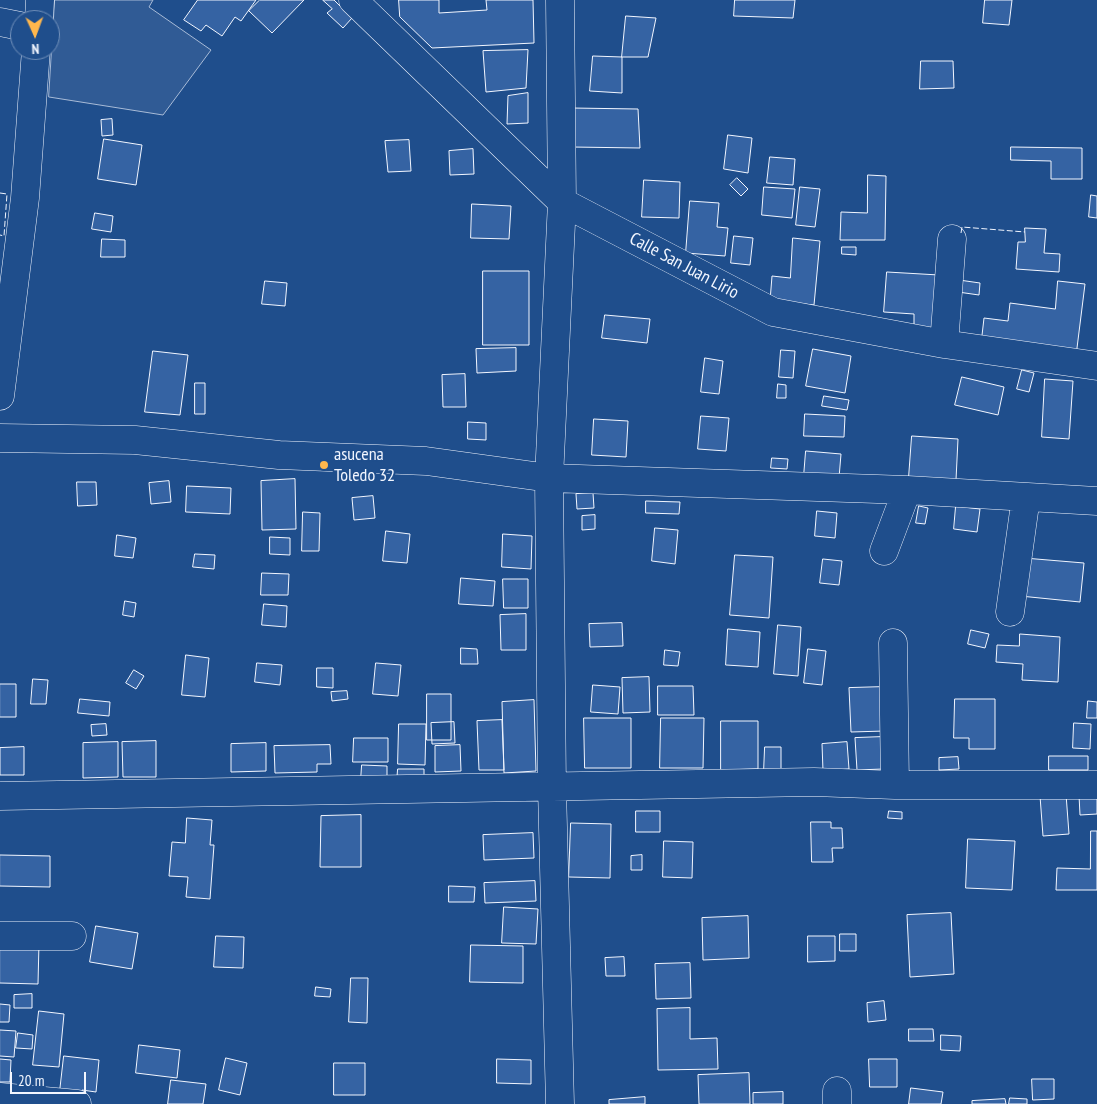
<!DOCTYPE html>
<html>
<head>
<meta charset="utf-8">
<style>
	body { margin:0 }
	#map { position:relative; width:1097px; height:1104px; overflow:hidden; background:#1f4e8c; font-family:"PT Sans Narrow",sans-serif }
	canvas { display:block }
	.north { position:absolute; left:10px; top:10px; width:50px; height:50px; box-sizing:border-box; background:#1f4e8c; border:1px solid #7391ba; border-radius:50%; rotate:178deg; font-size:14px; font-weight:700; line-height:20px; text-align:center; color:#f2f6ff }
	.north::after { content:''; display:block; margin:auto; width:18px; height:22px; background:#ffb74d; clip-path:polygon(50% 0,100% 100%,50% 72%,0 100%) }
	.scale { position:absolute; left:10px; top:1072px; width:76px; height:22px; box-sizing:border-box; border:2px solid #f2f6ff; border-top:0; padding-left:6px; font-size:15px; line-height:18px; white-space:nowrap; color:#f2f6ff; -webkit-text-stroke:4px #1f4e8c; paint-order:stroke }
</style>
</head>
<body>
<div id="map">
<canvas width="1097" height="1104"></canvas>
<div class="north">N</div>
<div class="scale">20 m</div>
</div>
<script>
const c = document.querySelector('canvas').getContext('2d');
c.lineJoin = 'round';
function fillPath(path, color) { c.fillStyle = color; c.fill(path, 'evenodd'); }
function trace(path, color, width, dash) { c.strokeStyle = color; c.lineWidth = width; c.lineCap = dash ? 'butt' : 'round'; c.setLineDash(dash || []); c.stroke(path); }
function label(font, color, halo, rows, align = 'center') {
  c.font = font + ' "PT Sans Narrow",sans-serif'; c.lineWidth = 4; c.setLineDash([]); c.textBaseline = 'middle'; c.strokeStyle = halo; c.fillStyle = color; for (const [text, x, y, turn = 0] of rows) {
    c.save(); c.translate(x, y); c.rotate((+turn || 0) * Math.PI / 180); c.textAlign = isNaN(turn) ? turn : align; if (halo) c.strokeText(text, 0, 0); c.fillText(text, 0, 0); c.restore();
  }
}
const built = new Path2D(`
	M55 0H153L149 7 211 50 163 115 49 97Z`);
fillPath(built, '#305b95');
trace(built, '#a8bbd7', 1);
const building = new Path2D(`
	M198 0H256L241 21 235 17 222 36 206 25 201 31 184 20Z
	M260 0H304L272 33 249 11Z
	M323 0H334L352 18 343 28 327 13 332 9Z
	M399 0H439V13L487 10 486 0H533L534 43 432 48 400 17Z
	M735 0H795L793 18 734 16Z
	M985 0H1012L1009 25 983 23Z
	M626 16 656 18 648 57H622Z
	M528 50 526 88 486 92 483 51Z
	M593 56 622 57V93L590 91Z
	M921 61H953L954 88 920 89Z
	M528 93V123L507 124 508 96Z
	M571 108 638 109 640 148 571 147Z
	M112 119 113 135 102 136 101 120Z
	M728 135 752 138 748 173 724 169Z
	M104 139 142 145 136 185 98 179Z
	M409 140 411 171 388 172 385 141Z
	M1011 147 1082 148V179H1051V161L1011 160Z
	M473 149 474 174 450 175 449 151Z
	M770 157 795 159 793 185 767 183Z
	M868 175 886 176 885 240H840L841 212 867 213Z
	M737 178 748 189 741 196 730 185Z
	M644 180 680 182 679 218 642 217Z
	M764 187 795 189 792 218 762 215Z
	M800 187 820 189 815 227 796 225Z
	M1091 195 1097 196V218L1089 217Z
	M690 201 719 203 717 227 728 228 725 256 686 253Z
	M472 204 511 206 509 239 471 238Z
	M95 213 113 216 111 232 92 229Z
	M1025 228 1046 229 1044 253 1060 254 1059 272 1016 269 1018 242H1025Z
	M734 236 753 238 750 265 731 263Z
	M793 238 820 241 814 305 770 301 772 276 790 278Z
	M102 239 125 240V257H101Z
	M842 247H856V255L842 254Z
	M483 271H529V345H483Z
	M887 272 939 275 937 331 914 330V314L884 312Z
	M959 280 980 283 979 295 958 292Z
	M265 281 287 283 285 306 262 304Z
	M1058 281 1085 284 1076 356 981 344 984 318 1008 321 1010 303 1055 309Z
	M605 315 650 319 647 343 602 338Z
	M516 348V371L477 373 476 349Z
	M813 349 851 356 845 393 806 386Z
	M781 350 795 351 793 378 779 377Z
	M153 351 188 355 180 415 145 412Z
	M705 358 723 361 719 394 701 392Z
	M1022 370 1034 373 1029 392 1017 389Z
	M465 374 466 407H443L442 375Z
	M962 377 1004 387 998 415 955 405Z
	M1045 379 1073 381 1069 439 1042 437Z
	M195 383H205V414H195Z
	M778 384 786 385V398H777Z
	M824 396 849 400 847 410 822 406Z
	M805 414 845 416 844 437 804 436Z
	M701 416 729 418 726 451 698 449Z
	M594 419 628 421 626 457 592 455Z
	M468 422 486 423V440L468 439Z
	M912 436 958 439 956 480 909 477Z
	M806 451 841 454 839 478 804 476Z
	M772 458 788 459 787 469 771 468Z
	M295 479 296 529 262 530 261 481Z
	M169 481 171 502 151 504 149 483Z
	M77 482H96L97 505 78 506Z
	M187 486 231 488 230 514 186 512Z
	M593 493 594 508 577 509 576 494Z
	M373 496 375 518 354 520 352 498Z
	M646 501 680 502 679 514 646 513Z
	M919 506 928 508 925 524 916 523Z
	M956 506 980 509 977 532 954 529Z
	M817 511 837 513 835 538 815 536Z
	M303 512 320 513 319 551H302Z
	M595 515V529L582 530V516Z
	M655 528 678 530 675 564 652 561Z
	M386 531 410 534 407 563 383 561Z
	M503 534 532 536 531 569 502 567Z
	M117 535 136 538 133 558 115 556Z
	M270 537 290 538V555L270 554Z
	M195 554 215 555 214 569 193 567Z
	M735 555 773 557 769 618 730 615Z
	M1024 558 1084 563 1080 602 1020 596Z
	M823 559 842 561 839 585 820 583Z
	M262 573 289 574 288 595H261Z
	M461 578 495 581 493 606 459 604Z
	M503 579H528V608H504Z
	M125 601 136 603 134 617 123 615Z
	M264 604 287 606 286 627 262 625Z
	M526 614V650H501L500 615Z
	M622 623 623 646 590 647 589 624Z
	M778 625 801 627 798 676 774 674Z
	M728 629 760 632 758 667 726 665Z
	M971 630 989 634 985 648 968 644Z
	M1020 634 1060 637 1058 682 1022 680 1023 664 996 662 997 645 1019 646Z
	M461 648 477 649 478 664H461Z
	M808 649 826 651 822 685 804 683Z
	M665 650 680 652 678 666 664 665Z
	M186 655 209 658 205 697 182 695Z
	M257 663 282 665 280 685 255 682Z
	M376 663 401 665 398 696 373 694Z
	M317 668H333V688L317 687Z
	M134 670 144 676 136 689 126 683Z
	M649 677 650 712 623 713 622 678Z
	M33 679 48 680 46 704H31Z
	M0 684H16V717H0Z
	M593 685 620 687 618 714 591 712Z
	M658 686H693L694 715H658Z
	M883 687 885 731 851 732 849 688Z
	M347 691 348 699 332 701 331 692Z
	M427 694H451V740H427Z
	M80 699 110 702 109 716 78 713Z
	M955 699H995V749H969V738H954Z
	M534 700 536 771 504 773 502 702Z
	M1088 701 1097 702V718H1087Z
	M584 718H631V768H585Z
	M661 718H704L703 768H660Z
	M502 720 504 770H479L477 721Z
	M721 721H758V769L721 770Z
	M454 722 455 743 432 744 431 723Z
	M1074 723 1091 724 1090 749 1073 748Z
	M106 724 107 735 92 736 91 725Z
	M399 724H426L425 765 398 764Z
	M882 737 883 769 857 770 855 738Z
	M354 738H388V762H353Z
	M156 741V777H123L122 742Z
	M118 742V777L83 778V743Z
	M847 742 849 769 823 771 822 744Z
	M266 743V771L231 772V744Z
	M330 745 331 764H317V772L275 773 274 746Z
	M460 745 461 771 435 772V746Z
	M24 747V775H0V748Z
	M765 747H781V772L764 771Z
	M1049 756H1088V770H1049Z
	M958 757 959 769 939 770V758Z
	M362 765 387 766V781L361 780Z
	M398 769H424V783L397 782Z
	M1066 794 1069 834 1043 836 1040 796Z
	M1097 794V814L1080 815 1079 795Z
	M636 811H660V832H636Z
	M889 811 902 812V819L888 818Z
	M361 815V867H320L321 816Z
	M187 818 212 820 210 845H214L210 899 186 897 188 877 169 876 172 842 185 843Z
	M811 822H831V828H842L843 848H832L833 862H812Z
	M571 823 611 824 610 878 569 877Z
	M1091 831H1097V890H1056L1057 868 1090 869Z
	M533 833 534 858 484 860 483 835Z
	M968 839 1015 841 1012 890 966 888Z
	M664 841 693 842 692 878 663 877Z
	M0 855 50 856V887L0 886Z
	M642 855V870H631V856Z
	M535 881 536 901 485 903 484 883Z
	M449 886 475 887 474 902H449Z
	M504 907 538 909 536 944 502 943Z
	M951 913 954 974 910 977 907 915Z
	M748 916 749 958 703 960 702 918Z
	M96 926 138 933 132 969 90 962Z
	M840 934H856V951H840Z
	M216 936 244 937 243 968 214 967Z
	M808 936H835V961L808 962Z
	M0 943H39L38 984 0 983Z
	M471 945 523 946V983L470 982Z
	M624 957 625 976H606L605 958Z
	M690 963 691 998 656 999 655 964Z
	M351 978H368L367 1023 349 1022Z
	M316 987 331 989 330 997 315 996Z
	M32 994V1008H14V995Z
	M884 1001 886 1020 868 1022 867 1003Z
	M0 1004 10 1005 9 1022H0Z
	M690 1008V1039L717 1038 718 1069 658 1070 657 1009Z
	M39 1011 64 1014 59 1067 33 1065Z
	M909 1029H933L934 1041H909Z
	M0 1030 16 1031 14 1057 0 1056Z
	M18 1033 33 1035 32 1049 16 1048Z
	M941 1035 961 1036 960 1051 941 1050Z
	M139 1045 180 1050 177 1078 136 1073Z
	M64 1056 99 1060 96 1092 82 1090 81 1103 59 1100Z
	M226 1058 247 1063 240 1095 219 1090Z
	M0 1059 11 1060 10 1082H0Z
	M497 1059 531 1060V1084L497 1083Z
	M869 1059H897V1087H870Z
	M334 1063H365V1095H334Z
	M749 1073 750 1104H699L698 1075Z
	M1032 1079H1054V1099L1033 1100Z
	M171 1080 206 1084 203 1104H168Z
	M911 1088 943 1092 941 1104H909Z
	M783 1092V1104H753V1093Z
	M645 1097V1104H609V1100Z
	M1010 1098 1027 1099V1104H1009Z
	M1005 1099 1006 1104H972V1101Z`);
fillPath(building, '#3563a3');
trace(building, '#f2f6ff', 1);
const minor = new Path2D(`
	M353 0 562 202 773 312 944 344 1097 366
	M39 20 40 0
	M0 22 20 26
	M944 344 952 239
	M0 396 25 198 36 50
	M0 438 135 440 279 455 426 461 549 478 907 490 1097 501
	M884 551 907 490
	M1010 612 1026 497
	M893 643 895 785
	M0 796 814 782 895 785H1097
	M0 936H72
	M837 1091V1104
	M0 1097 77 1104
	M560 1104 552 788 549 478 562 202 560 0`);
trace(minor, '#f2f6ff', 29);
trace(minor, '#1f4e8c', 28);
trace(new Path2D(`
	M0 193 7 194 4 236 0 235
	M961 233 962 227 1025 232`), '#f2f6ff', 1, [6, 2.5]);
for (const [x, y, r, color] of [
	[324,465,5,"#ffb74d"]
]) { const dot = new Path2D(); dot.arc(x, y, r, 0, 2 * Math.PI); c.fillStyle = color; c.fill(dot); trace(dot, '#1f4e8c', 2); }
label('18px', '#f2f6ff', '#1f4e8c', [
	["Calle San Juan Lirio",684,266,28]
]);
label('18px', '#f2f6ff', '#1f4e8c', [
	["asucena",334,455],
	["Toledo 32",334,476]
], 'left');
</script>
</body>
</html>
